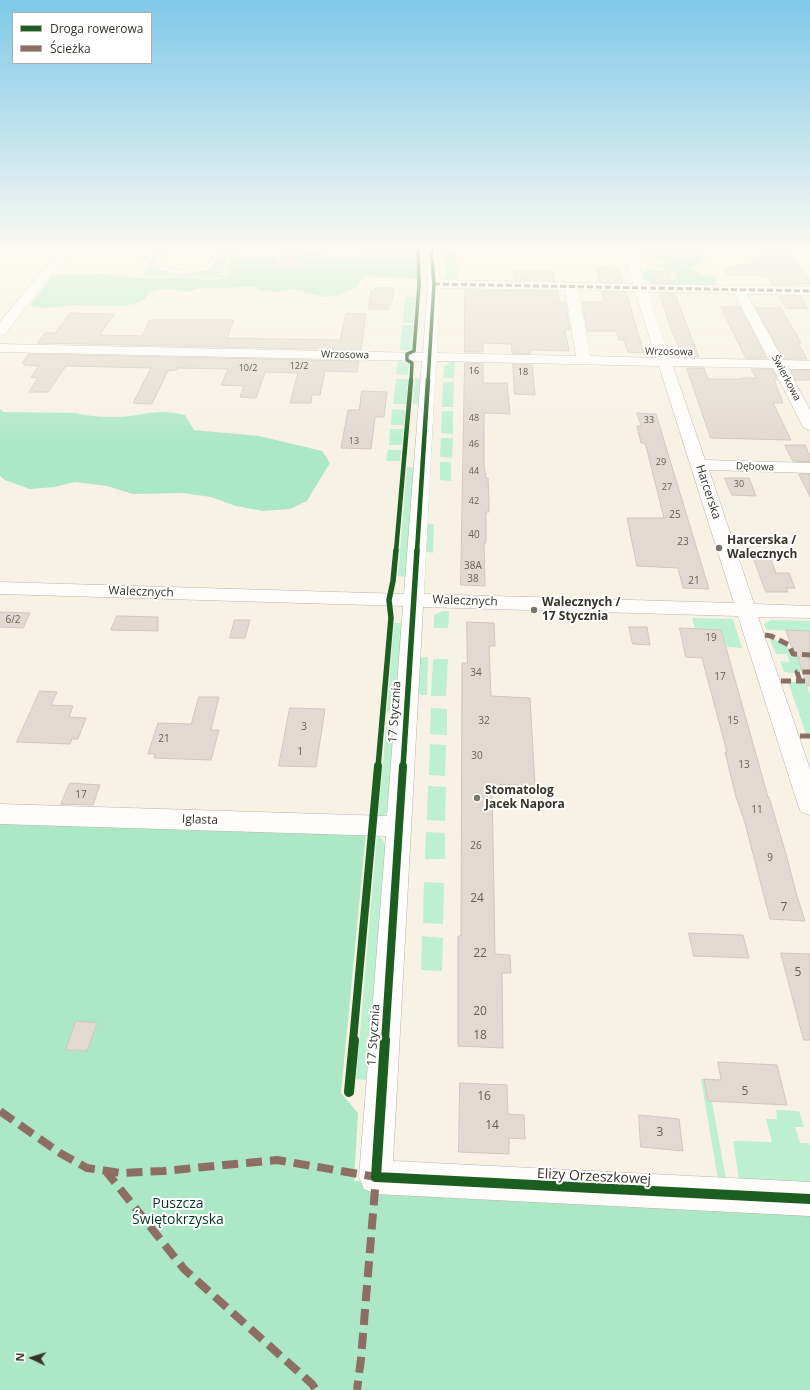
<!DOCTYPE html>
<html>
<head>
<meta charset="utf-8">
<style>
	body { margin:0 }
	#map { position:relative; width:810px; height:1390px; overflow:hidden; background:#f7f2e3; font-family:"Open Sans",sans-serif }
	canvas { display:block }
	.legend { position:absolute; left:12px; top:12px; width:140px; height:52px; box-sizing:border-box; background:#fff; border:1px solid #afada9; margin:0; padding:5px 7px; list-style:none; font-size:12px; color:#363329 }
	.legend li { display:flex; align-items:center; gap:8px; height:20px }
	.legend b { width:20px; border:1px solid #afada9 }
	.north { position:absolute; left:12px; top:1338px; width:40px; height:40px; -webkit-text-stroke:3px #fff; paint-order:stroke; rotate:274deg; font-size:11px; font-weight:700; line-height:16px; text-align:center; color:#363329 }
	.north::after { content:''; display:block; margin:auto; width:14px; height:18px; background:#363329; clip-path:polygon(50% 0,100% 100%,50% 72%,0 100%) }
</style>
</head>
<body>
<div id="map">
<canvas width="810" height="1390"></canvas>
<ul class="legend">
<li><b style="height:5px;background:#1b5e20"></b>Droga rowerowa</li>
<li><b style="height:5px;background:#8d6e63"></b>Ścieżka</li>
</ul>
<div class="north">N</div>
</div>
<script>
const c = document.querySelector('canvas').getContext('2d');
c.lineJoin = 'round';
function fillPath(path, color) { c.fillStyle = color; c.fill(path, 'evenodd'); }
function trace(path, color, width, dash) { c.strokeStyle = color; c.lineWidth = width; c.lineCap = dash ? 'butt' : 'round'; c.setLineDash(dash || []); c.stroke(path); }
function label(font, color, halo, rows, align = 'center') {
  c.font = font + ' "Open Sans",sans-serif'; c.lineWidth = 4; c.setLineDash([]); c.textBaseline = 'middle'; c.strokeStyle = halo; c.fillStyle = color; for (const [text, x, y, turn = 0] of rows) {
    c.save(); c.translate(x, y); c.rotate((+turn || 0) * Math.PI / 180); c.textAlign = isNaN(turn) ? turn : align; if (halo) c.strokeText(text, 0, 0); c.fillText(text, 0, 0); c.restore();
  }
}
fillPath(new Path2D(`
	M160 247H168L160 253 152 265 154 268 179 275 207 270 213 267 222 247H233L222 275H225L235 247H243L229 278 141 276Z
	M444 252H457V283H446Z
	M405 297H416L413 323H403Z
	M402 325H413L411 351 400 350Z
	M395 360 409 364 408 375 396 374 398 362Z
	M452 361H455L454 378H443L444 367Z
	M415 378 421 379 419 403 413 404Z
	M396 379H408L406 404H393Z
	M443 382H454L453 407H442Z
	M392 409 405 410 404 425H391Z
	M442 411H453V434L441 433Z
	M390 429H403L402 445H389Z
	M441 438H453L452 458 440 457Z
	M388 450H401L400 461H386Z
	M440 462H451V481L440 480Z
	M407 467 414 468 406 577 398 576Z
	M429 524H434L433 553 425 551 427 525Z
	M443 611H449L448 628H434V615Z
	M692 618 733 619 742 648 727 647 721 630 695 629Z
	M771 620 810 621V631L767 630 764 624Z
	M394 623H403L396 710 393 712 387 711Z
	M769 637 787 646 792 655 810 656V671H795L794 673 784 672 780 661 790 662 787 654H776Z
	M423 657H428L427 695H421L418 693 420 659Z
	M433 659H448L446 696H431Z
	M788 682H806L810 695V733L806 734Z
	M431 708 447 709V735L430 734Z
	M386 727 395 729 389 808 386 814 378 818Z
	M430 744 446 745 445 776 429 775Z
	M428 786 446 787 445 821 427 820Z
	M426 832 445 833V859H425Z
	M377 835 382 839 386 846 368 1080 356 1079Z
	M424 882 444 883 443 924 423 923Z
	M422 936 443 938 442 971 421 970Z
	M701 1079H704L708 1101 712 1102 727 1185H719Z
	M776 1110 799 1111 804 1127H795L800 1143H809L810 1146V1184L739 1180 733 1141 772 1142 766 1119H777Z`), '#bcf0d0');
fillPath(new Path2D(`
	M364 247H415L417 279 368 276 361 280 357 287 339 295 324 297 291 289 274 292 258 290 256 287 201 288 187 292 174 289 158 290 150 292 145 299 134 304 121 306 72 305 47 308 30 306 53 275 102 274 139 278H197L207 280 229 278 239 257 246 260 260 256 276 257V266L295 268 298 264 299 257C315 247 335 259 354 260Z
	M635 247H707L709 250 685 251 682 253C691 255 700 251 708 256L697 264 696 267H692L690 268C695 270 697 272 702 275 707 278 712 275 717 279L715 283 716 286 686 284 683 286H656L642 277 646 269 668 271 673 274 671 277H667L670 280 676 279 675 271 653 266 665 264 669 262C659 257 653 262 642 254 638 251 637 252 635 247Z
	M0 409 4 412 76 413C91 417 114 418 129 416 152 413 162 409 185 415L194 430 259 436 322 451 330 463 307 501 290 509 263 511 236 506 211 497 183 493 133 494 107 486 75 482 54 487 30 489 5 480 0 476Z
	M0 817 366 833 341 1093 358 1113 354 1181 810 1203V1390H0Z`), '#ade8c6');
const building = new Path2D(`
	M285 247H303L296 267 277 266Z
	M759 251 790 252 810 281V284L773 285 768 276 726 275 725 268 754 263 751 258H762Z
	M596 267 619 268 623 282H600Z
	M514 270 553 271 555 281 514 280Z
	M666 271 671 283H656L654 276Z
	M375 288H394L391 305H389L388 309H368L371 291H375Z
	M465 290 557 291 559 302H565L570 330H565L569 351 530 350V354L512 353 511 344 483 343V352H465Z
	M602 292H626L644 353 628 352 624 340H619L616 331H587L582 302H604Z
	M660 294H675L699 357H683L670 326Z
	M779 296H800L808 309 787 308Z
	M721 307H740L766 358H746Z
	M756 308H781L801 343H798L807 359H784Z
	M70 313 114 314 100 335 142 336 150 320H234L227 338 334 340H340L346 313 366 314 361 350 37 343 45 333H55Z
	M29 354 359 361 357 372 325 371 320 395H312L311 403H290L298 373 265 372 256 398 240 397 244 386 221 385 228 369 178 368 177 370 168 371 152 404 133 403 151 368 66 366 48 392H29L38 378 31 377 39 366 24 365 25 363H23Z
	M465 363 483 364V383H507L510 414 484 413V465L486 478H488L489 500V512H486V543H484L485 586 461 585Z
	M513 364 532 365 535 395 515 394Z
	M687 368H704L708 379H742V378H756L751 369H772L777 379H774L783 403H773L791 440 711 438Z
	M791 370H810V380H795Z
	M362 391 387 392 384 417H375L371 449 341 448 348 410H359Z
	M637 413 656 414 709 589 683 588 678 568 637 566 627 518H664L646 446 644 443H641L637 426H641Z
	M785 445H805L810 456V462L793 461Z
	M799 474H810V496Z
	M725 478H749L756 496 732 495Z
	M753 556 770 557 776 573H789L795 588H786L788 592H766Z
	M0 612 30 613 23 628 0 627Z
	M117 616 158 617V631L111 630Z
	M235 620H250L245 638H230Z
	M467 622 494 623 495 646H489L491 696 530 698 535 786 492 784 495 954 510 955 511 973H502L503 1048 458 1046V936H461L462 663H467Z
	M629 627H647L650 645 633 644Z
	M680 628 721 630 768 797H769L786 854 797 896 805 921 770 919 745 823 736 797 725 752H727L702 658 686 657Z
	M786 630 810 631V686H807L796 652H794Z
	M40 691 57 692 51 705 73 706 69 717 86 718 78 739H72L70 744 17 742Z
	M199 697H219L211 730H219L211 760 154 758 155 754H148L158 723 191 724Z
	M290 708 325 709 316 767 279 766Z
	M70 783 100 785 93 805 61 804Z
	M689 933 743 935 749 958 694 956Z
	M781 953 810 954V1040H804Z
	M76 1021 97 1023 87 1051 66 1050Z
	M718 1062 777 1065 787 1105 708 1101 704 1079 721 1080Z
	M460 1083 507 1085 508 1114 524 1115 525 1139 509 1138V1154L459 1152Z
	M639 1115 679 1119 683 1151 641 1147Z`);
fillPath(building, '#e2dad1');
trace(building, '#cfc7bf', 1);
const service = new Path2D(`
	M153 247H159L147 265H143L142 264Z
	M167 247H175L165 254 159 265C169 270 200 274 208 265 211 260 213 253 216 247H222L213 266 207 270 179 275 156 268 153 265 161 252Z`);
const minor = new Path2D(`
	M62 247H73L5 334 0 335V322Z
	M425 247H437L440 280 633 284 621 247H633L645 284 810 287V295L747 294 783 360 810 361V369H788L810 410V430L804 428 802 425 773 368 673 366 705 460 810 463V473L709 470 754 604 810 606V618L758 617 810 769V815L801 812 798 805 738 616 423 607 393 1161 810 1182V1216L376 1194 364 1189 359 1177 386 836 0 824V804L387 816 403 606 0 594V582L404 594 422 361 0 352V344L423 353 428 284ZM440 288 565 290 576 356 437 353ZM578 290 635 291 656 358 590 356ZM648 292 734 293 769 360 670 358ZM436 361 659 366 734 603 424 594Z
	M803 247H810V253L806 252Z`);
trace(service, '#b8b4a9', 1);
trace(minor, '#b8b4a9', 1);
fillPath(service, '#fefdfb');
fillPath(minor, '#fefdfb');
trace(new Path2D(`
	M434 284 810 291`), '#8d6e63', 3, [6, 3]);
trace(new Path2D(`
	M765 635 771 636 789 645 793 654 810 655
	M781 681H805
	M800 681 797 672H810
	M800 736H810`), '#8d6e63', 5, [10, 5]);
trace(new Path2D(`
	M0 1111 60 1153 87 1168 121 1173 163 1171 277 1160 376 1177 361 1359 357 1390
	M105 1170 184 1269 312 1384 316 1390`), '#8d6e63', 8, [16, 8]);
trace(new Path2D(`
	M411 381 412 363 407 360V354L414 351 419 285 418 247
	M428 381 434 284 431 247`), '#1b5e20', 3.5);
trace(new Path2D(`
	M396 551 411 380
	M417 551 428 380`), '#1b5e20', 4.5);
trace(new Path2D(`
	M378 767 391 618 389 600 393 581 396 550
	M403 767 417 550`), '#1b5e20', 5.5);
trace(new Path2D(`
	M353 1041 378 766
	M385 1041 403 766`), '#1b5e20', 8);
trace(new Path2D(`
	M385 1040 376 1177 810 1199
	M349 1092 354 1040`), '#1b5e20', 10);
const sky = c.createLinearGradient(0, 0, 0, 442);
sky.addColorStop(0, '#7ec8e8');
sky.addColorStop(0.56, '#fbf9f2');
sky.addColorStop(1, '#fbf9f200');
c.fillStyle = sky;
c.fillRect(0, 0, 810, 442);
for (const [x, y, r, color] of [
	[719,548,4,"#7a766a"],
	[534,610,4,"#7a766a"],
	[477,798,4,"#7a766a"]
]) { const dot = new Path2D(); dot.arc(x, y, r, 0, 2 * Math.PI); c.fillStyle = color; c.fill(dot); trace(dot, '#fff', 1.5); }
label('9px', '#646056', null, [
	["12/2",299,366],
	["10/2",248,368],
	["16",474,371],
	["18",523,372],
	["48",474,418],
	["33",649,420],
	["13",354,441],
	["46",474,444],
	["29",661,462],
	["44",474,471],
	["30",739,484],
	["27",667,487],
	["42",474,501]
]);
label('10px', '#363329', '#fff', [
	["Wrzosowa",669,352,1],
	["Wrzosowa",345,355,1],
	["Świerkowa",786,378,62],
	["Dębowa",755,467,2]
]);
label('10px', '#646056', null, [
	["25",675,515],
	["40",474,535],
	["23",683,542],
	["38A",473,566],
	["38",473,579],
	["21",694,581],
	["6/2",13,620],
	["19",711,638],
	["34",476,673],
	["17",720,677],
	["32",484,721],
	["15",733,721],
	["3",304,727],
	["21",164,739],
	["1",300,752],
	["30",477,756],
	["13",744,765],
	["17",81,795],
	["11",757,810],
	["26",476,846],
	["9",770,858]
]);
label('12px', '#363329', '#fff', [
	["Harcerska",708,492,72],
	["Walecznych",141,592,2],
	["Walecznych",465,601,2],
	["17 Stycznia",395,712,-86],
	["Iglasta",200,820,2],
	["17 Stycznia",374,1035,-86]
]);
label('bold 12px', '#363329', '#fff', [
	["Harcerska /",727,541],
	["Walecznych",727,555],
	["Walecznych /",542,603],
	["17 Stycznia",542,617],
	["Stomatolog",485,791],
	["Jacek Napora",485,805]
], 'left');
label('12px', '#646056', null, [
	["24",477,899],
	["7",784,908],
	["22",480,954],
	["5",798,973],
	["20",480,1012],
	["18",480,1036],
	["5",745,1092],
	["16",484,1097],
	["14",492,1126],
	["3",660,1133]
]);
label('14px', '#363329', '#fff', [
	["Elizy Orzeszkowej",594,1177,3]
]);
label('14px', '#043725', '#fff', [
	["Puszcza",178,1204],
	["Świętokrzyska",178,1220]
]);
</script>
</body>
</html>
